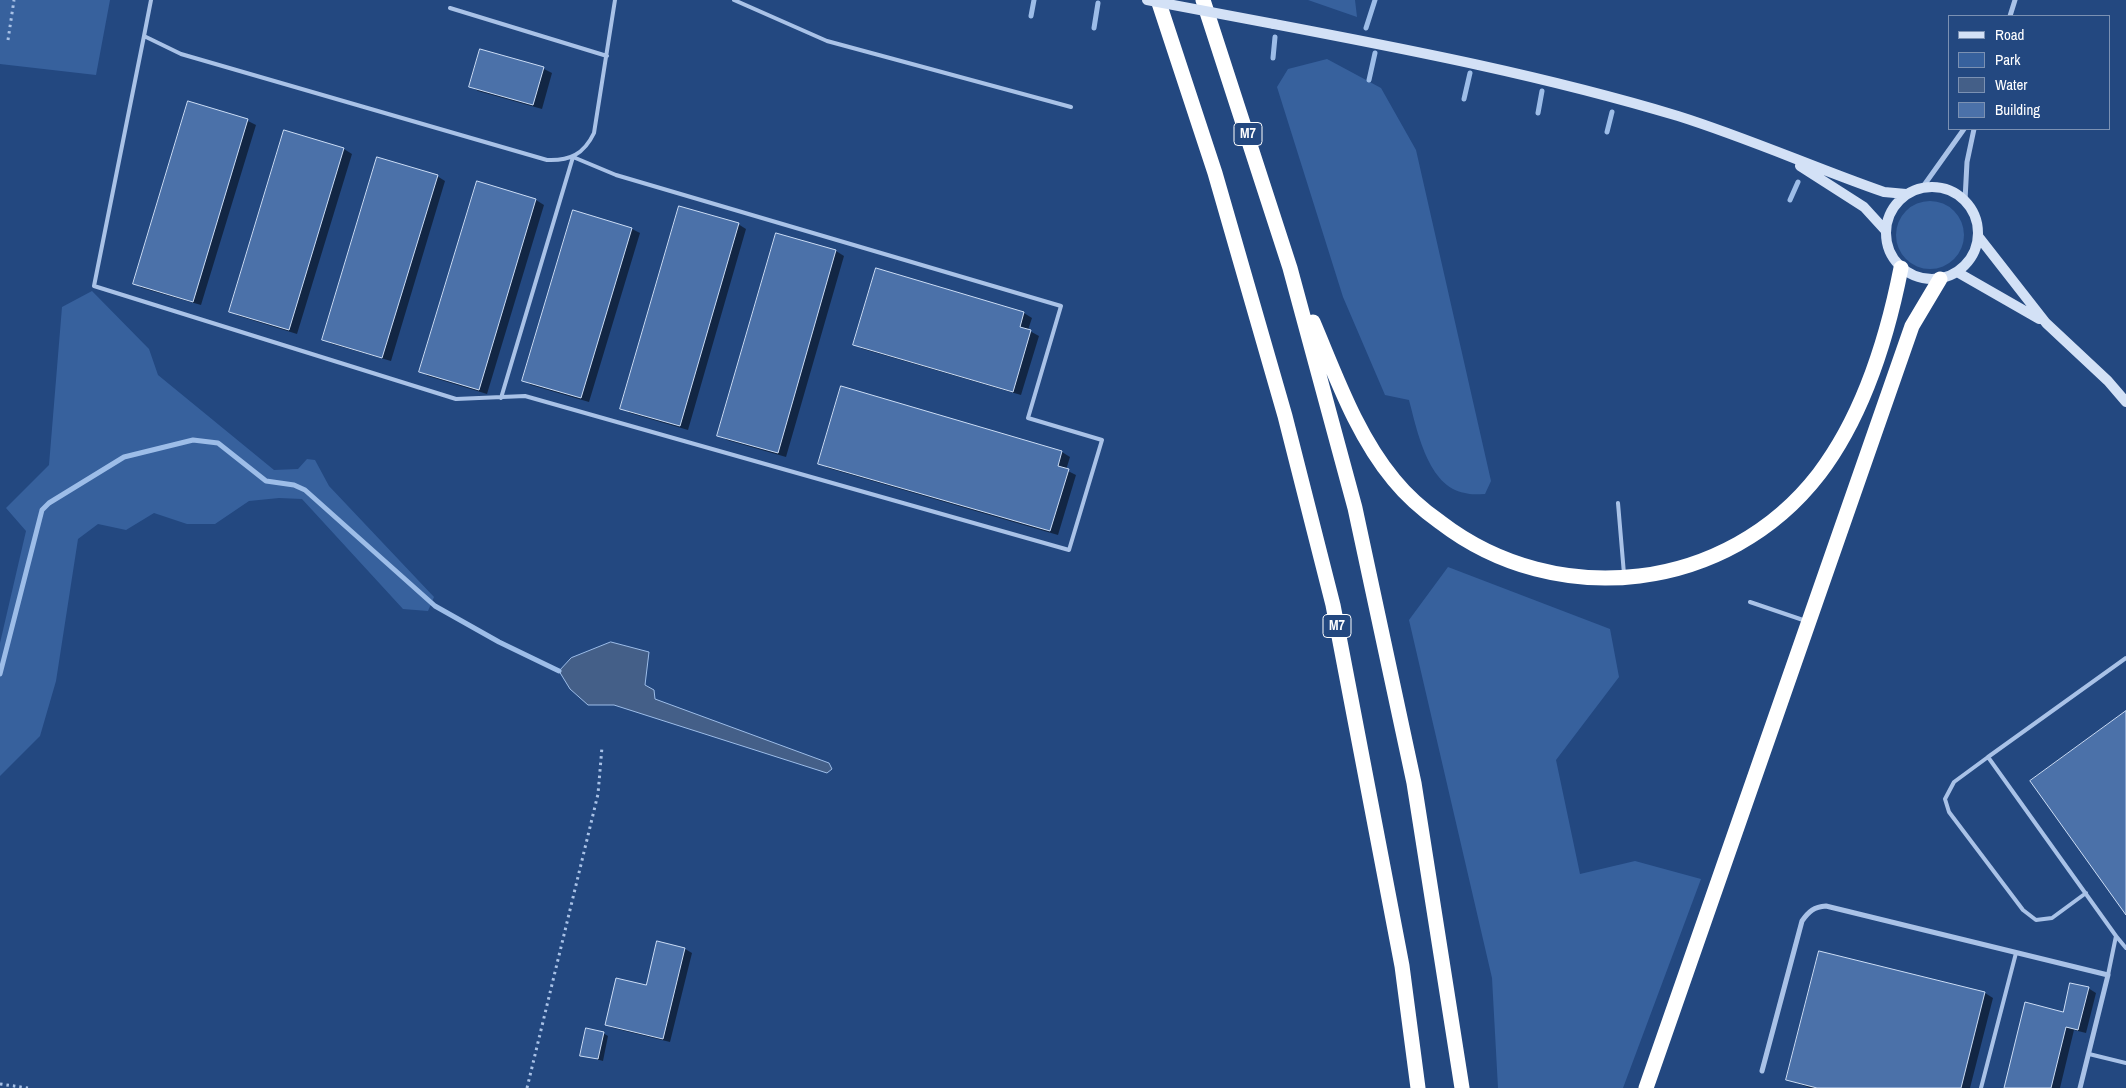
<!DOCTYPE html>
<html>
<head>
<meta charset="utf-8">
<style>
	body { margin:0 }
	#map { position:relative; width:2126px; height:1088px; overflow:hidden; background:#234880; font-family:"Archivo Narrow",sans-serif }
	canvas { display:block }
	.legend { position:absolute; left:1948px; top:15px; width:162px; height:115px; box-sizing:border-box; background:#234880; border:1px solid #7b91b3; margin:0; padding:6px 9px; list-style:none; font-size:15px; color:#fff }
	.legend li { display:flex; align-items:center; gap:10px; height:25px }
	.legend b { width:25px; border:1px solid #7b91b3 }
</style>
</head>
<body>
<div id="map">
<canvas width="2126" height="1088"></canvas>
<ul class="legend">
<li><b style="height:6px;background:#d3e1f6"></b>Road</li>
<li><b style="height:14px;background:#37619d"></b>Park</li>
<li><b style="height:14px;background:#445f88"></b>Water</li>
<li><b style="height:14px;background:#4b71a9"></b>Building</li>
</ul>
</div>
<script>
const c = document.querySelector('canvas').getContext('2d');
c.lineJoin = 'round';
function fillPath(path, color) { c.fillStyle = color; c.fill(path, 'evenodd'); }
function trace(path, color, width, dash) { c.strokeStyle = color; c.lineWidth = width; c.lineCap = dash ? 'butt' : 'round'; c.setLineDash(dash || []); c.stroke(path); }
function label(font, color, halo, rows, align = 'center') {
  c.font = font + ' "Archivo Narrow",sans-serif'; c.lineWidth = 5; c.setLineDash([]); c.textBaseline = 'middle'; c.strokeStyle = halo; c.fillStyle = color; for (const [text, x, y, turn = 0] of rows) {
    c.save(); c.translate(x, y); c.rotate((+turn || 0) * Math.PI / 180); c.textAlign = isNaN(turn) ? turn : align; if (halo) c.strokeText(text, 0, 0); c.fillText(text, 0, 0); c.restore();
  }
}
fillPath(new Path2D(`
	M0 0H110L96 75 0 64Z
	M1308 0H1355L1357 17Z
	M1327 59 1381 88 1416 150 1491 481 1485 494C1478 494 1471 495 1465 493 1428 487 1417 430 1409 400L1385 395 1343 297 1277 87 1288 69Z
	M1896 235a34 34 0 1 1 68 0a34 34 0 1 1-68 0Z
	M92 291 149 349 158 375 274 470 298 469 307 459 315 460 329 486 434 597 428 611 403 609 302 499 279 498 249 501 215 524H187L154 513 126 530 98 524 78 539 56 681 40 736 0 776V643L26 531 6 508 49 465 62 307Z
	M1448 567 1610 629 1619 677 1556 760 1580 874 1635 861 1701 879 1623 1088H1498L1492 978 1409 620Z`), '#37619d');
const water = new Path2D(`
	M611 642 649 652 645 685 654 690 655 699 829 763 832 769 827 773 614 705H588L570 689 559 671 571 658Z`);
fillPath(water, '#445f88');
trace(water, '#9dbde8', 1);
fillPath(new Path2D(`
	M481 50 544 69 552 73 542 109 478 91 470 86Z
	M248 121 256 125 201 305 142 288 134 283Z
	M285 131 344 149 352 154 297 334 239 316 231 312Z
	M437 176 445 181 391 361 332 344 324 339Z
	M477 183 536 200 544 205 487 394 428 376 420 371Z
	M738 224 746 229 688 430 630 413 622 408Z
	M632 229 640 233 589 402 531 385 523 380Z
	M777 234 836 251 844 256 786 457 727 440 719 435Z
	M877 270 1024 313 1032 318 1028 330 1039 336 1021 395 863 349 855 345Z
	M1062 452 1070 457 1066 470 1076 475 1058 535 828 468 820 463Z
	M685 949 692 953 670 1042 613 1028 606 1024Z
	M1820 952 1985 993 1993 998 1970 1088H1810L1788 1080Z
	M2088 988 2096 993 2086 1033 2074 1030 2060 1088H2005L2064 1013Z
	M603 1033 608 1036 603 1061 581 1055Z`), '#0007');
trace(new Path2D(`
	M1031 16 1034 0
	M1094 28 1098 3
	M1366 28 1375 0
	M1273 58 1275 37
	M1369 80 1375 53
	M1464 99 1470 73
	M1538 113 1542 91
	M1607 132 1612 112
	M1790 200 1798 182
	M0 674 42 510 49 503 124 457 193 440 218 443 266 481 294 485 305 490 435 606 499 642 559 671`), '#9dbde8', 5);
const building = new Path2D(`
	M480 49 544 67 533 105 469 87Z
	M188 101 248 119 193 302 133 284Z
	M284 130 344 148 289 330 229 312Z
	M377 157 438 175 382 358 322 340Z
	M477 181 536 199 479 390 419 372Z
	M679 206 739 223 680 426 620 409Z
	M573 210 632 228 581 398 522 381Z
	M776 233 836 250 778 453 717 436Z
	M876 268 1024 312 1020 327 1031 330 1013 392 853 345Z
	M841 386 1062 451 1058 466 1069 469 1050 531 818 464Z
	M2126 711V915L2030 781Z
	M657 941 685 948 663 1039 605 1025 616 978 646 985Z
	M1819 951 1985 992 1961 1088H1817L1786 1080Z
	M2070 983 2089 987 2078 1030 2066 1027 2051 1088H2004L2025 1002 2063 1012Z
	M586 1028 604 1032 598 1059 580 1056Z`);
fillPath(building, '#4b71a9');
trace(building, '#ccddf5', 1);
trace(new Path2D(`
	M8 40 14 0
	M0 1084 28 1088
	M527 1088 598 794 602 747`), '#a9c2e7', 3, [2.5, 4]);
trace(new Path2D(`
	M151 0 144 36 181 54 547 160C570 161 584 154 594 133L615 0
	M734 0 827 41 1071 107
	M450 8 607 56
	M144 36 94 286 456 399 525 396 1069 550 1102 440 1028 418 1061 306 616 175 573 157 501 398
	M1618 503 1624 574
	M1750 602 1806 621
	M1988 757 1954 782 1945 799 1949 812 2023 910 2036 920 2052 918 2086 893
	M2116 936 2126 948
	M2108 975 2116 936 1988 757 2126 658
	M2089 1054 2126 1063
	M1981 1088 2016 953`), '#a9c2e7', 4);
trace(new Path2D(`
	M2010 16 2015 0
	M1922 188 1964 129
	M1965 200 1967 162 1974 129
	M1762 1071 1802 921C1809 911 1814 907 1826 906L2108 975 2080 1088`), '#a9c2e7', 5);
trace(new Path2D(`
	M1274 24C1411 50 1545 76 1678 116 1748 138 1815 168 1884 192L1906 194
	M1800 166 1864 207 1885 230
	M1886 233a46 46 0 1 1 92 0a46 46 0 1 1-92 0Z
	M1978 236 2046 323 2108 381 2126 402
	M1957 272 2039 319`), '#d3e1f6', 10);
trace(new Path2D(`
	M1158 0 1215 173 1285 416 1333 605 1402 966 1418 1088
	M1203 0 1290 268 1355 508 1414 783 1462 1088
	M1313 322C1336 376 1356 434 1394 480 1407 496 1423 510 1440 522 1557 612 1728 592 1819 474 1863 416 1887 339 1901 268
	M1646 1088 1912 326 1940 279`), '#fff', 15);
trace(new Path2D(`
	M1147 0 1274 24`), '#d3e1f6', 10);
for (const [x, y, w] of [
	[1248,134,28],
	[1337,626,28]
]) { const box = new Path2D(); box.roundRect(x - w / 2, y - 11.5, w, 23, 4); c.fillStyle = '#234880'; c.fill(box); trace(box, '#fff', 1); }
label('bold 14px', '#fff', null, [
	["M7",1248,134],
	["M7",1337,626]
]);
</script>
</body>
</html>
